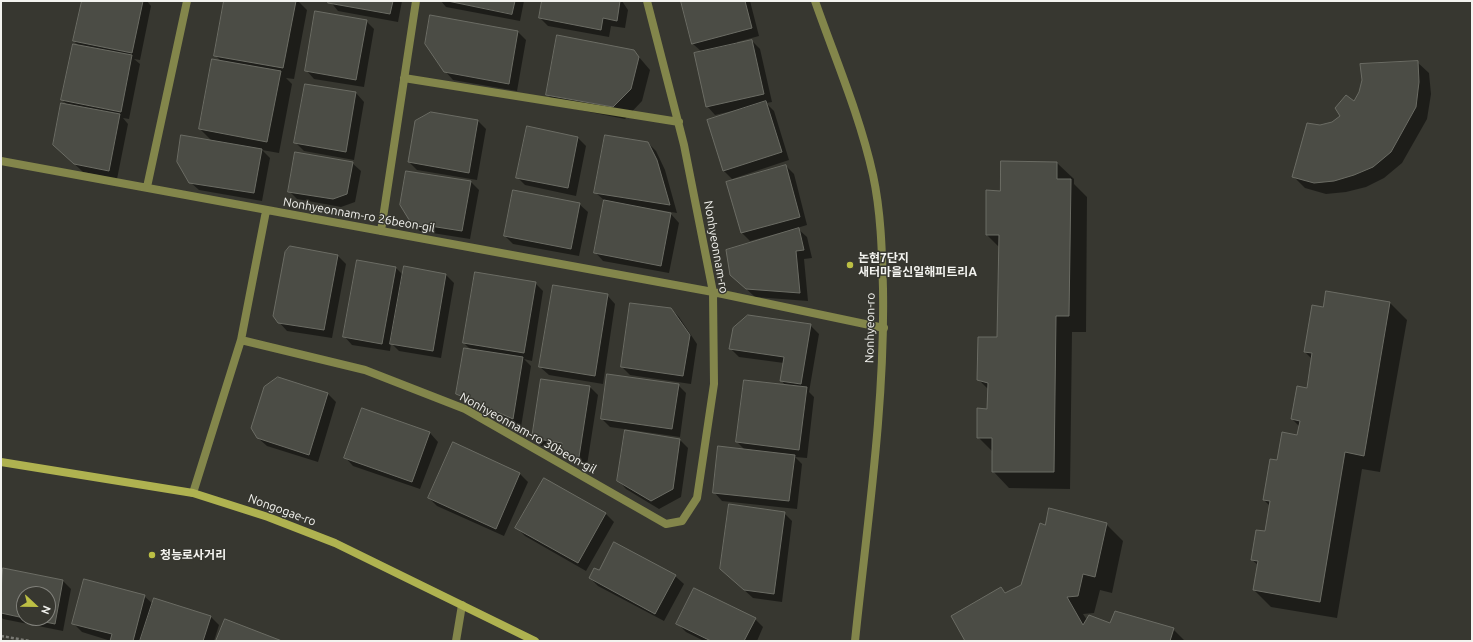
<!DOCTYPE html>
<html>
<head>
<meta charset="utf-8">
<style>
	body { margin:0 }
	#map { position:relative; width:1473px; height:642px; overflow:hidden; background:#373730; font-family:Ubuntu,sans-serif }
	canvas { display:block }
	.frame { position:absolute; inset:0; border:2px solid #f3f3ef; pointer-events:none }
	.north { position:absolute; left:16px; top:586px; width:40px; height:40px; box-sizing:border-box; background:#373730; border:1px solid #82827c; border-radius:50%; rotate:112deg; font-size:11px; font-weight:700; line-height:16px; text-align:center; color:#f3f3ef }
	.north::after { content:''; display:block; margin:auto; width:14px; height:18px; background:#bcbf44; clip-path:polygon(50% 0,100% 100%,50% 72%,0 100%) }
</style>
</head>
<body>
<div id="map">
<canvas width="1473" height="642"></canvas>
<div class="frame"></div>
<div class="north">N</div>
</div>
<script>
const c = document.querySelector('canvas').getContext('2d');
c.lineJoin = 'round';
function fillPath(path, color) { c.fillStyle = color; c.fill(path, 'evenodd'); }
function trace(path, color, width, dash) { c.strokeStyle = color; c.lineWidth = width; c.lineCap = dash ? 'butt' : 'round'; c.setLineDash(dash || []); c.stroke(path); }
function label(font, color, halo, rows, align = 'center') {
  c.font = font + ' Ubuntu,"Noto Sans KR",sans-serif'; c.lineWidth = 3; c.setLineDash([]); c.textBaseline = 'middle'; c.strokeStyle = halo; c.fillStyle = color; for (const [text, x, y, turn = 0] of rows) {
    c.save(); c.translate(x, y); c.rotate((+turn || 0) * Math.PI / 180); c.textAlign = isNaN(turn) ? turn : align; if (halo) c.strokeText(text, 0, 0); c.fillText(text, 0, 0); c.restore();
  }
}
fillPath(new Path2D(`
	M83 1H152H147L151 6 140 60 134 59 140 64 129 119 123 118 128 124 117 179 83 172 63 153 68 105 62 100 79 46 74 41Z
	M225 1H298L307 10 294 79 286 78 292 84 279 153 262 150 270 158 262 201 199 190 190 182 212 141 200 129 221 61 215 55Z
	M330 1H402L398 22 338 11Z
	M441 1H524L520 21 446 7Z
	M543 1H622L628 10 625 28 611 26 609 37 548 26 540 18Z
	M682 1H750L759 36 737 42V44L752 41 760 49 772 102 766 103 774 111 789 160 732 179 724 171 708 121 741 110V109L715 115 707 106 702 52 693 44Z
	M366 21 374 29 364 87 314 79 306 70Z
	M518 32 526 40 517 91 453 80 445 71Z
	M633 50 650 70 642 101 625 119 559 106 548 95Z
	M1417 62 1429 73 1431 94 1427 119 1402 163 1384 178 1366 187 1346 192 1326 194 1305 188 1293 176 1320 126 1333 122 1342 117 1354 103Z
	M306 85 356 93 364 102 354 160 304 151 296 143Z
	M478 121 486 129 477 180 417 170 409 162Z
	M527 128 578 138 586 146 576 196 525 185 517 177Z
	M648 143 656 151 665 170 677 213 653 209 652 211 671 214 679 223 669 273 603 261 595 252 605 201 596 193Z
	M352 163 361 171 355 202 341 207 297 199 289 191Z
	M1057 163 1074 179V184L1087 197 1086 332H1072L1070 489 1009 488 993 471V452L978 437 988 410 989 390 978 379 998 338 1000 248 987 235 1001 192Z
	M786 166 794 174 807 225 797 228 807 237 812 258 804 259 808 301 755 297 740 283 794 230V229L750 241 742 233Z
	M471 182 479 190 470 239 420 231 411 223Z
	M579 204 588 212 579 256 513 244 505 236Z
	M291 247 338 256 346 264 332 338 287 331 279 322Z
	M395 267 403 275H446L454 283 441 358 399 351 391 343 390 351 352 345 344 336Z
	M535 283 543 291 532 361 524 359 531 366 521 427 466 402 457 394 471 350 464 343Z
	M607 295 615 304 603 384 549 375 540 367Z
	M1390 303 1407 320 1380 472 1362 469 1337 618 1271 607 1254 590 1258 565 1252 560 1265 532 1270 506 1264 500 1278 461 1298 436 1300 427 1292 419 1307 389 1312 359 1305 352 1324 308Z
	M671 309 679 317 697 344 691 384 630 375 622 367Z
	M810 325 819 334 809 392 814 397 807 458 795 457 802 464 797 509 722 501 714 492 745 450 737 442 786 386 781 380 784 363 739 357 730 348Z
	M278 378 328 394 336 402 318 462 267 446 258 438Z
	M678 385 686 393 680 437 610 427 602 419Z
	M590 387 598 395 587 465 570 462 562 454V449L541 446 533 438Z
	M362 409 430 433 438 442 420 489 353 466 345 457Z
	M625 431 680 440 688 448 681 497 659 509 626 489 618 480Z
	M520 474 528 482 504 536 437 506 429 498Z
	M544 479 606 514 614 522 586 571 525 536 517 528Z
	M784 513 792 521 782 602 753 598 730 577Z
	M1106 524 1123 541 1112 593 1100 590 1094 613 1083 614 1087 620 1173 629 1185 641H966L1001 588 1007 594 1021 585 1046 526Z
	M615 543 675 576 684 584 664 621 598 586 590 578 599 572Z
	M3 569 63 581 71 589 63 631 3 619 1 617V580ZM24 594H48V618H24Z
	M144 596 153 604 211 617 219 625 214 641H111L82 632 74 624Z
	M755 619 763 627 757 641H704L686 632 678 624Z`), '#0007');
const building = new Path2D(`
	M82 1H143L132 53 73 41Z
	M224 1H296L283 68 214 56Z
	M329 1H393L390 14 328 3Z
	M448 1H515L512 14Z
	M542 1H620L617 21 603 18 601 30 539 18Z
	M681 1H745L752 28 692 44Z
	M315 11 367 20 356 80 305 71Z
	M430 15 518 31 509 84 444 72 425 44Z
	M557 35 634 50 639 57 631 89 613 107 546 95Z
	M752 40 764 94 706 107 694 53Z
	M73 44 132 55 121 112 61 100Z
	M212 59 281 71 267 142 199 129Z
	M1418 61 1419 82 1416 107 1391 152 1373 167 1354 175 1334 181 1314 183 1292 177 1307 123 1320 125 1332 122 1340 116 1335 108 1346 95 1354 101 1359 92 1362 80 1360 64Z
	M305 84 356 92 346 152 294 143Z
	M766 101 782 152 723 171 707 120Z
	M61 103 120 114 109 171 74 164 53 145Z
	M431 112 478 120 469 173 408 162 415 121Z
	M527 126 578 137 568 188 516 178Z
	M181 135 262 149 254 193 189 183 177 162Z
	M605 135 648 142 657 160 670 205 594 193Z
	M295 152 353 162 347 194 333 199 288 192Z
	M1001 161 1057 162V179H1071L1069 316H1056L1054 472H992V438H977V408L987 409 988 383 977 380 978 337H997L999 235H986V190L1000 191Z
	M786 165 800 217 741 233 726 182Z
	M406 171 471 181 462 231 411 223 400 205Z
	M513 190 580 203 571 249 504 236Z
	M604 200 671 213 661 266 594 253Z
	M799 228 804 250 796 251 800 293 746 289 730 275 726 250Z
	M290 246 338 255 324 330 278 323 273 316 285 252Z
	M357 260 396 267 382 344 343 337Z
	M404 266 446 274 433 351 390 344Z
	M475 272 536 282 524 353 463 343Z
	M553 285 608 294 595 376 539 367Z
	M1326 291 1390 302 1364 456 1345 452 1320 602 1253 590 1258 561 1251 560 1256 530 1265 531 1270 501 1263 500 1270 459 1277 460 1282 432 1297 435 1300 421 1291 419 1297 386 1307 388 1312 353 1304 352 1312 305 1323 307Z
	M630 303 671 308 690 335 683 376 621 367Z
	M748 315 811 324 801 384 780 381 784 357 729 349 733 328Z
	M464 348 523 357 513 419 456 394Z
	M607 374 679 384 672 429 601 419Z
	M278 377 328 393 309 455 257 438 251 428 264 387Z
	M541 379 590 386 579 457 561 454 562 443 532 438Z
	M744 380 807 387 799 450 736 442Z
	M362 408 430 432 412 482 344 458Z
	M625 430 680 439 673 489 651 501 617 481Z
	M453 442 520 473 496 529 428 498Z
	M718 446 795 455 789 501 713 493Z
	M544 478 606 513 578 563 515 528Z
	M729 504 785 512 774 594 744 590 720 569Z
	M1049 508 1107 523 1095 577 1083 574 1078 596 1067 597 1083 625 1089 615 1110 623 1115 611 1174 628 1170 641H965L951 616 1001 587 1005 593 1021 585 1040 523 1045 525Z
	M614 542 676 575 655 614 589 578 594 568 599 570Z
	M3 568 63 580 55 624 26 618H48V594H24V618L1 613Z
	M84 579 145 595 133 641H110L112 634 72 624Z
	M694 588 756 618 744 641H711L676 624Z
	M154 598 211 616 203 641H140Z
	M225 619 282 641H216Z`);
fillPath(building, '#4b4c45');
trace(building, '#6b6c64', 1);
trace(new Path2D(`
	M1 636 30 641`), '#7a7a74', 2.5, [3, 2]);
trace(new Path2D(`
	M404 78 679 122
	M1 161 713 292 884 328
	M147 187 187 1
	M381 231 416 1
	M241 340 365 370 465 409 666 524 682 521 697 498 714 384 713 292 684 145 647 1
	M193 493 241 340 266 211
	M456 641 462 605`), '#83864b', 8);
trace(new Path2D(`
	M815 1C835 58 860 116 873 175 881 212 882 251 883 289 885 406 867 524 855 641`), '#83864b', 8);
trace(new Path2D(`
	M1 462 193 493 268 517 335 543 535 641`), '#afb250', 8);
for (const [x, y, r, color] of [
	[850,265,4,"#bcbf44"],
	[152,555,4,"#bcbf44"]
]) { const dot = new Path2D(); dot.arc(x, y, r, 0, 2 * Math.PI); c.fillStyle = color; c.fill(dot); trace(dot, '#373730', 1.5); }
label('12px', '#f3f3ef', '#373730', [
	["Nonhyeonnam-ro 26beon-gil",359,215,10],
	["Nonhyeonnam-ro",716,247,80],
	["Nonhyeon-ro",870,328,-89],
	["Nonhyeonnam-ro 30beon-gil",528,433,29],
	["Nongogae-ro",282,510,20]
]);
label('bold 12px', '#f3f3ef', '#373730', [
	["논현7단지",858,258],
	["새터마을신일해피트리A",858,272],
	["청능로사거리",160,555]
], 'left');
</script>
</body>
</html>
